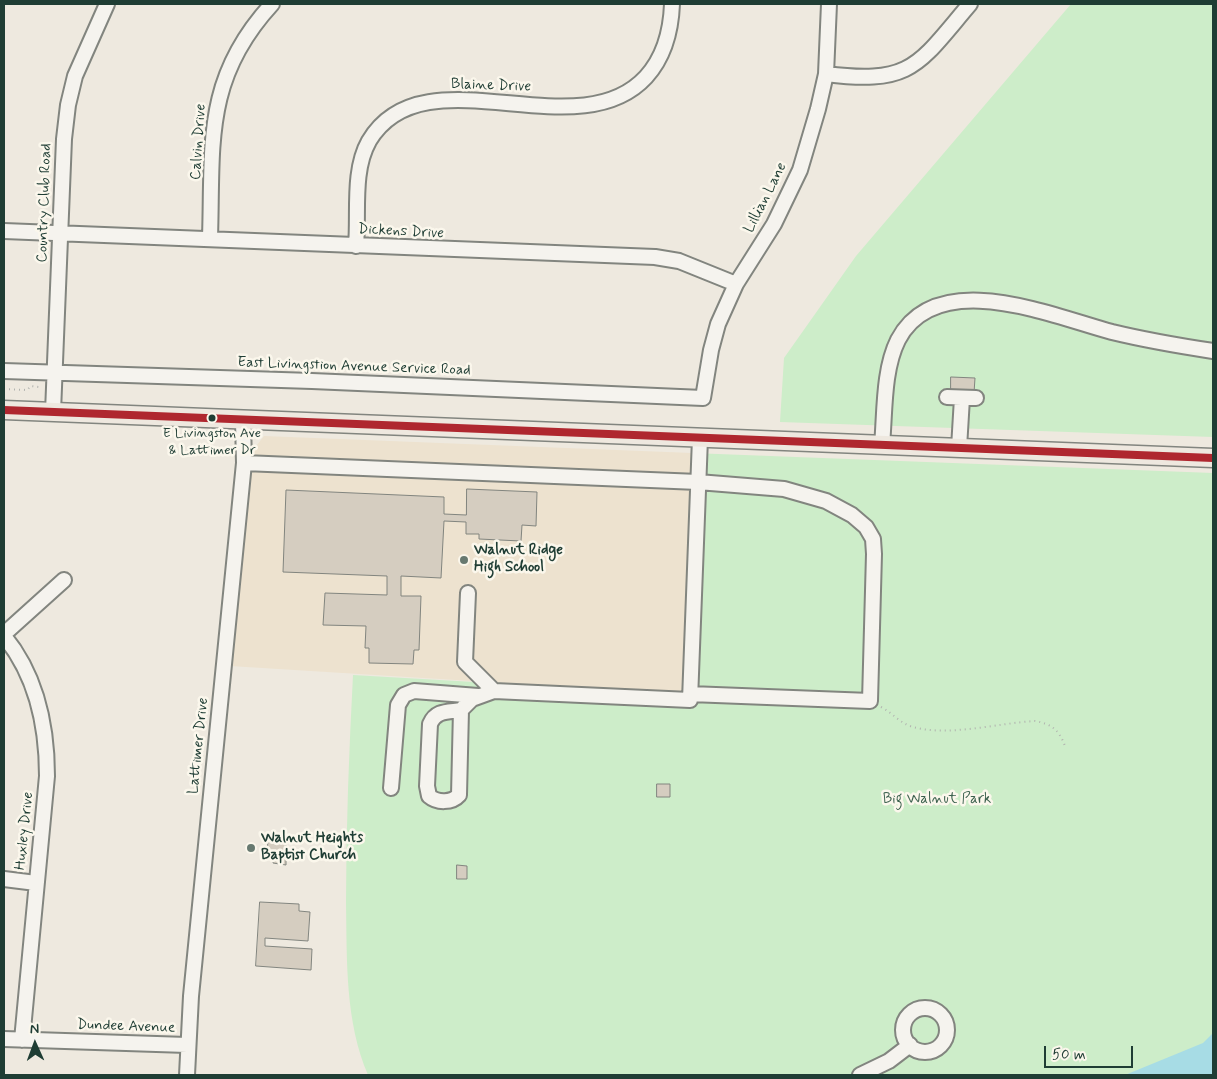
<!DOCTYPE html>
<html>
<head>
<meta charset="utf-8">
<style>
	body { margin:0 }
	#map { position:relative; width:1217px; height:1079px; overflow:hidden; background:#eee9df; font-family:Mynerve,sans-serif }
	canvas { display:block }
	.frame { position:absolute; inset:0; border:5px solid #1f3d34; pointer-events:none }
	.north { position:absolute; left:10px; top:1019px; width:50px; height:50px; -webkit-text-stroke:4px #fbf7ec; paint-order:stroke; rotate:358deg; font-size:14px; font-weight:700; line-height:20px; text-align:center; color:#1f3d34 }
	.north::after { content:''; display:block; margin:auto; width:18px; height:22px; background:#1f3d34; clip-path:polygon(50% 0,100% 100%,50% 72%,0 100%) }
	.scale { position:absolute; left:1044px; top:1046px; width:89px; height:22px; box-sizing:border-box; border:2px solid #1f3d34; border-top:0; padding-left:6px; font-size:15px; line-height:18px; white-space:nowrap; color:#1f3d34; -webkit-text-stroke:4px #fbf7ec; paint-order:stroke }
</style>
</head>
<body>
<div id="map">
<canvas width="1217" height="1079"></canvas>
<div class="frame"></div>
<div class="north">N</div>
<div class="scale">50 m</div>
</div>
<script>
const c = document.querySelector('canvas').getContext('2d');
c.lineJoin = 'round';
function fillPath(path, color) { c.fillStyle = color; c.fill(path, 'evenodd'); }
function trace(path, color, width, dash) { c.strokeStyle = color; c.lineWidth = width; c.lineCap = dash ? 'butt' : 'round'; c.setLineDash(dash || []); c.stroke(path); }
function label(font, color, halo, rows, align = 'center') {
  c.font = font + ' Mynerve,sans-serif'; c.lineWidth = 5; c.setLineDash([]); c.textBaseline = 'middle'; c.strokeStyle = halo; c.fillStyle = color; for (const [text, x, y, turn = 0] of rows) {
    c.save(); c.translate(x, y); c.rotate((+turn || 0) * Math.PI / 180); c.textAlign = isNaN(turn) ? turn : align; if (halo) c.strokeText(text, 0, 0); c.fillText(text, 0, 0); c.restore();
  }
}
fillPath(new Path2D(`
	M264 436 692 453 682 694 230 666 253 450Z`), '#ede2cf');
fillPath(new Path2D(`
	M1071 4H1213V437L780 422 784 358 856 256Z
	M692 453 1213 473V1063L1198 1075H368C345 1021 347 962 346 903 346 827 349 751 353 675L682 694Z`), '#cdedc9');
fillPath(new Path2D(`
	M1213 1033V1075H1125L1203 1043Z`), '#a7dce5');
const building = new Path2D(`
	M951 377 975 378 974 393 951 392Z
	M467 489 537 492 536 526 522 525 521 541 479 539V534H466V522L444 521 441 578 401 576V596H421L419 650H414L413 664 369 663V648H365L366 626 323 625 325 593 387 595V576L283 572 286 490 444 497V514L466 515Z
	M657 784H670V797H657Z
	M269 834 286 836V865L273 863V857H267Z
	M457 865 467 866V879H457Z
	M260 902 299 904V911L310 912 308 941 265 938V946L312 949 311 970 256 966Z`);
fillPath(building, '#d5cdc0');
trace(building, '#82857f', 1);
const minor = new Path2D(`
	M826 74C912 85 918 65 970 4
	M4 231 655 257 679 261 736 284
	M210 238C213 144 203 79 272 4
	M356 246C359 213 352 171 369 141 424 49 577 152 646 77 665 56 671 31 672 4
	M4 371 312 381 703 398 711 350 718 324 736 284 774 224 800 170 818 109 826 74 829 4
	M947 397 976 398
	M53 412 64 139 68 105 75 76 107 4
	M882 445C885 412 883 370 898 340 937 266 1052 316 1112 332 1145 340 1180 346 1213 351
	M959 448 962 398
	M244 463 698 482 784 489 826 501 852 515 866 527 873 539 874 554 870 701 690 694
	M468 593 465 662 494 691 690 700 700 438
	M4 634 64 580
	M4 636C37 676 47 725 47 776L22 1040
	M461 710C448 712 436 710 430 724L427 786 429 796C437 803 452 803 459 795L461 710 472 699 494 691
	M391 788 398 705 404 695 414 691 478 696
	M4 879 36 883
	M903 1030a22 22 0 1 1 44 0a22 22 0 1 1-44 0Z
	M4 1039 187 1045
	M187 1075 191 996 244 463 243 421
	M860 1075 889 1061 910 1045`);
const major = new Path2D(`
	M4 410 1213 458`);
trace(minor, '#82857f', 18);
trace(major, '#82857f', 21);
trace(new Path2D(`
	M4 389 27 390 31 386 39 387
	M881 707C893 713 899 723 913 727 949 737 998 723 1035 721 1052 724 1059 730 1065 746`), '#b1b3af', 2, [1, 4]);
trace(minor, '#f5f3ee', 14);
trace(major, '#eee8df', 18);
trace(new Path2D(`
	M4 410 1213 458`), '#af272f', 8);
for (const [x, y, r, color] of [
	[212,418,4.5,"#1f3d34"],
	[464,560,5,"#677970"],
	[251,848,5,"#677970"]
]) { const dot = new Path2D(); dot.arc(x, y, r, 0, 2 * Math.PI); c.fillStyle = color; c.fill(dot); trace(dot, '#fbf7ec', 2); }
label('14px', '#1f3d34', '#fbf7ec', [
	["E Livingston Ave",212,434],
	["& Lattimer Dr",212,451]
]);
label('15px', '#1f3d34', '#fbf7ec', [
	["Blaine Drive",491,86,2],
	["Calvin Drive",199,142,-86],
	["Lillian Lane",766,198,-63],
	["Country Club Road",45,203,-88],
	["Dickens Drive",401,232,3],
	["East Livingstion Avenue Service Road",354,367,2],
	["Lattimer Drive",199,746,-84],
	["Huxley Drive",25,831,-84],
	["Dundee Avenue",126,1027,2]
]);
label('bold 15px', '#1f3d34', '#fbf7ec', [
	["Walnut Ridge",474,551],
	["High School",474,568],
	["Walnut Heights",261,839],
	["Baptist Church",261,856]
], 'left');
label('15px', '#3c614e', '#fbf7ec', [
	["Big Walnut Park",937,800]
]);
</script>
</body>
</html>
